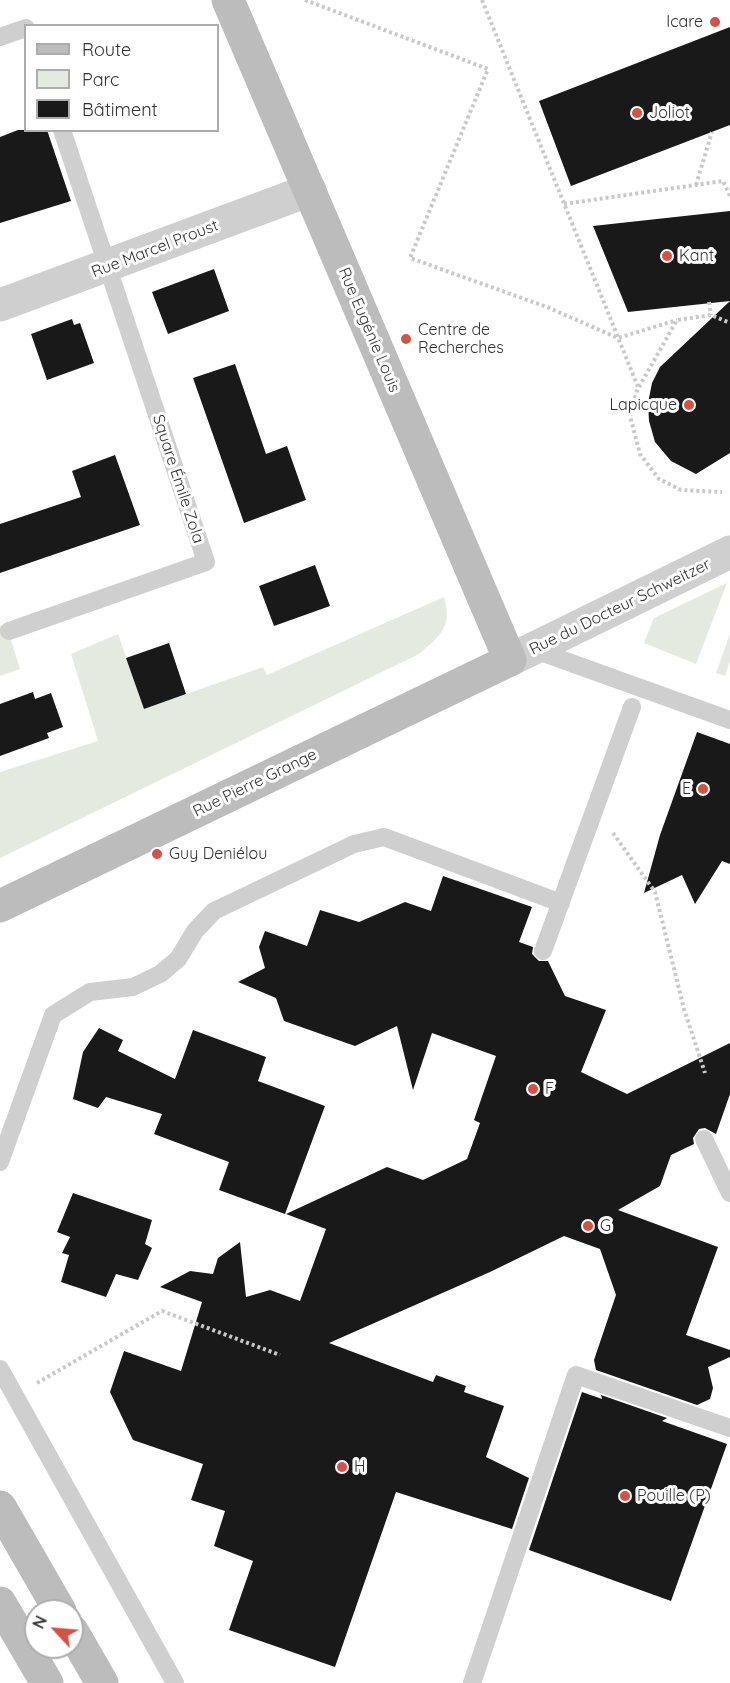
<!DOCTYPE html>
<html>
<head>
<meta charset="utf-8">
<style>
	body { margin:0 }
	#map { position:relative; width:730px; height:1683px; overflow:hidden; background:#fff; font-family:Quicksand,sans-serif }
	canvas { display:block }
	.legend { position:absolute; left:24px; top:24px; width:195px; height:108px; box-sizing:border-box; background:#fff; border:2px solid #adadad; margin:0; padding:8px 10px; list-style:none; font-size:18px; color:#323232 }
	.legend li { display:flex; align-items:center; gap:12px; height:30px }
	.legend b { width:30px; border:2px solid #adadad }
	.north { position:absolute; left:24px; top:1599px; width:60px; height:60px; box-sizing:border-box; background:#fff; border:2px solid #adadad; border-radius:50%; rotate:296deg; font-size:16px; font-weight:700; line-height:24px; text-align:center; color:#323232 }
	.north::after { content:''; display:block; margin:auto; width:21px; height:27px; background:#d65047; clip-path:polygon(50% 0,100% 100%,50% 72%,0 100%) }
</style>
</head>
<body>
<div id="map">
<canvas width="730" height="1683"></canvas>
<ul class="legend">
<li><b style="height:8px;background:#bcbcbc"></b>Route</li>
<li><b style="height:16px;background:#e4eadf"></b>Parc</li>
<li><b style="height:16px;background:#191919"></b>Bâtiment</li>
</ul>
<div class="north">N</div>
</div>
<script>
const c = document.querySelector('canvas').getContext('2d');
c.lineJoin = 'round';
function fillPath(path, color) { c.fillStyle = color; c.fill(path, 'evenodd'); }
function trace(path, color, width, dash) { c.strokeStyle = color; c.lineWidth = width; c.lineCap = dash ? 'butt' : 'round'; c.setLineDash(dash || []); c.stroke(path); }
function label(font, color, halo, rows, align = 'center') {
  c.font = font + ' Quicksand,sans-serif'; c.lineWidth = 6; c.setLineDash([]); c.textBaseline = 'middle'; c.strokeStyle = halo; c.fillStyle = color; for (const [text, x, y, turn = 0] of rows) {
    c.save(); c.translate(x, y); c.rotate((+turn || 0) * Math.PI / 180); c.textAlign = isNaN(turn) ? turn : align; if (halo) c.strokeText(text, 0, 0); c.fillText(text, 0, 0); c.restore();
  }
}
fillPath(new Path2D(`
	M727 583 696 664 644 643 654 618Z
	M444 597C453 627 440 636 419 654L0 858V772L98 741 71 654 118 634 144 709 263 667 267 675Z
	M6 624 20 669 0 676V626Z
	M730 634V661L725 676 716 673Z`), '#e4eadf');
fillPath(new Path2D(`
	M730 27V125L571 186 539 101Z
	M18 130H47L71 201 0 223V137Z
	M730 211V301L628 312 593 226Z
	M214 269 229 311 168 334 152 292Z
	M730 301V453L696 474 671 461 655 442 649 421 648 403 652 383 660 367Z
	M72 319 74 325 80 323 94 363 47 380 31 334Z
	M235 364 266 454 287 446 306 500 244 523 193 378Z
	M115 455 140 525 0 573V524L81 497 72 471Z
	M315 565 330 606 274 626 259 586Z
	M169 643 186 694 144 709 126 658Z
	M33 692 35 699 51 693 63 727 47 733 49 738 0 756V704Z
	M697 732 730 744V864L722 861 695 904 682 875 644 893 660 835Z
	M443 876 532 907 519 942 533 947 532 954 539 961H548L565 996 606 1010 581 1072 627 1094 730 1043V1094L716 1134 705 1128 699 1129 693 1138 694 1144 671 1155 660 1186 618 1210 718 1247 686 1335 730 1350V1357L708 1367 713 1388 710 1399 697 1405 596 1370 594 1360 616 1295 600 1249 564 1236 490 1272 329 1343 433 1382 436 1375 466 1386 464 1392 504 1406 486 1457 529 1478 512 1529 396 1492 335 1667 229 1630 253 1561 214 1546 225 1511 191 1500 203 1464 133 1440 110 1392 124 1351 181 1371 202 1302 160 1287 190 1271 213 1274 218 1258 240 1242 246 1297 270 1290 300 1301 326 1229 286 1214 387 1167 423 1180 467 1159 480 1123 474 1120 496 1056 432 1033 413 1090 397 1026 355 1046 284 1021 276 998 238 982 265 968 259 947 265 931 307 946 320 910 359 922 405 902 431 911Z
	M99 1028 123 1040 118 1051 175 1079 193 1030 266 1057 258 1081 325 1106 285 1214 219 1190 229 1162 154 1134 162 1114 106 1097 98 1108 73 1099 83 1052Z
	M73 1193 152 1220 145 1244 152 1248 138 1280 116 1274 106 1297 61 1282 69 1255 62 1253 70 1237 57 1232Z
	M582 1392 602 1399 601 1395 667 1418 662 1421 727 1444 671 1601 529 1550Z`), '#191919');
trace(new Path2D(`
	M305 0 488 69 410 258 547 307 618 338 677 320
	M482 0 638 387 630 416 640 454 659 479 681 490 722 492
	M696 185 712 132
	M564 204 723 181 730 196
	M709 302 711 315
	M639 387 677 320 711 315 730 323
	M613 833 655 892 684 1009 705 1073
	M37 1383 162 1311 280 1355`), '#c9c9c9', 4, [3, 3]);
trace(new Path2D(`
	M0 37 26 28
	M9 631 206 562 62 130
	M535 650 730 720
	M543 951 632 707
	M704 1139 730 1193
	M0 1162 53 1015 90 992 133 987 160 974 178 959 195 931 214 911 354 844 384 837 561 903
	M0 1369 175 1683
	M472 1683 576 1375 730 1428`), '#cfcfcf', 18);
trace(new Path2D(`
	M0 305 310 190
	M510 660 730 552`), '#cfcfcf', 33);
trace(new Path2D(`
	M0 906 510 660 228 0
	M0 1507 60 1611
	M0 1603 47 1683
	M72 1631 102 1683`), '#bcbcbc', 33);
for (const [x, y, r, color] of [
	[715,22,6,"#d65047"],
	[637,113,6,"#d65047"],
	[667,256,6,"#d65047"],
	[406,339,6,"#d65047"],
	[689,405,6,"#d65047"],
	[703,789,6,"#d65047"],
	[157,854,6,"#d65047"],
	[533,1089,6,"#d65047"],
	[588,1226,6,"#d65047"],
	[342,1467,6,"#d65047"],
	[625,1496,6,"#d65047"]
]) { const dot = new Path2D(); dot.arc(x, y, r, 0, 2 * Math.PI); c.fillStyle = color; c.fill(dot); trace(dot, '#fff', 2); }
label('16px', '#323232', '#fff', [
	["Icare",703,22,"right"],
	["Joliot",649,113],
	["Kant",679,256],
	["Centre de",418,330],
	["Recherches",418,348],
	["Lapicque",677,405,"right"],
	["E",691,789,"right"],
	["Guy Deniélou",169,854],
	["F",545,1089],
	["G",600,1226],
	["H",354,1467],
	["Pouille (P)",637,1496]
], 'left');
label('16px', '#323232', '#fff', [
	["Rue Marcel Proust",155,249,-21],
	["Rue Eugénie Louis",369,330,67],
	["Square Émile Zola",178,479,72],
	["Rue du Docteur Schweitzer",620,607,-26],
	["Rue Pierre Grange",255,783,-26]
]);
</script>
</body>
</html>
